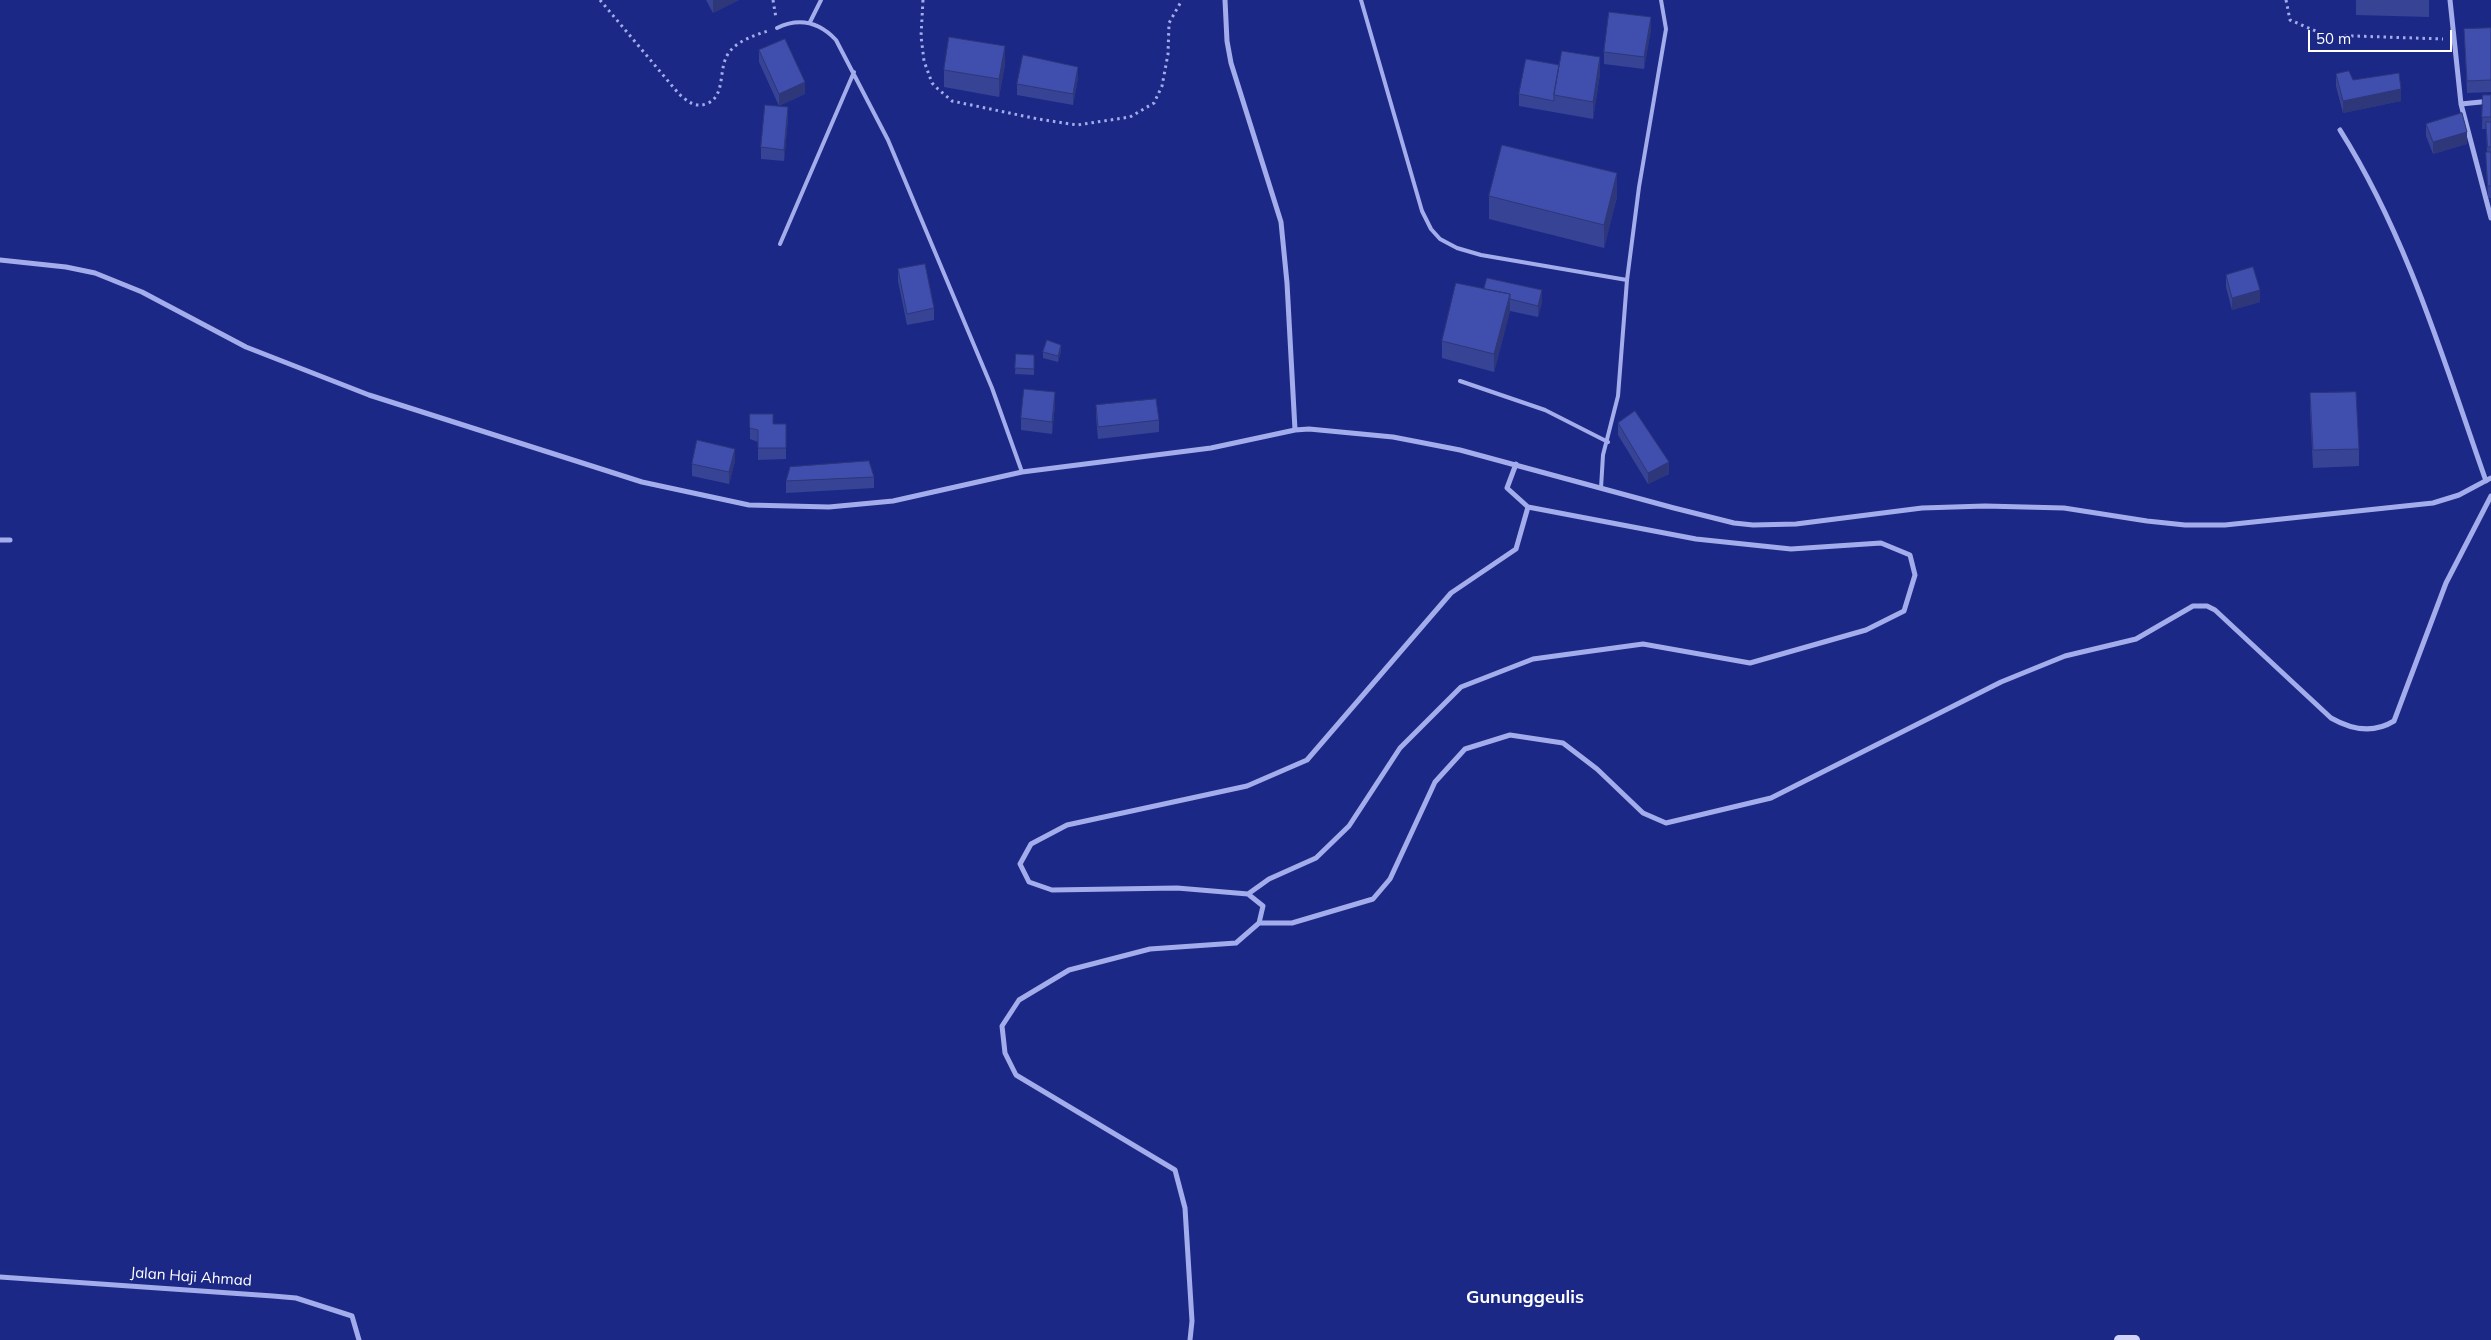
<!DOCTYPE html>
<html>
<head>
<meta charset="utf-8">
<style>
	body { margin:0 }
	#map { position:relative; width:2491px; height:1340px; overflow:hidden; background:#1c2886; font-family:Mulish,sans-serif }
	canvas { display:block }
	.scale { position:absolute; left:2308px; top:30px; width:144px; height:22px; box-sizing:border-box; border:2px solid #fff; border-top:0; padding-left:6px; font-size:15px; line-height:18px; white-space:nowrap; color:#fff; -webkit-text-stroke:4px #1c2886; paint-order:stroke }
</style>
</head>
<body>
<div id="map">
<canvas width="2491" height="1340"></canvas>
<div class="scale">50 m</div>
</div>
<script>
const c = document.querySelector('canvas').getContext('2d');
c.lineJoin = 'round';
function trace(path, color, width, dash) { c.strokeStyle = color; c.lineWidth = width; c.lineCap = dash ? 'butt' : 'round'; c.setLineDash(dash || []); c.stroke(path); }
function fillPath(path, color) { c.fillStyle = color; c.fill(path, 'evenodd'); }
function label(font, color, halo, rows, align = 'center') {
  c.font = font + ' Mulish,sans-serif'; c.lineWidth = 4; c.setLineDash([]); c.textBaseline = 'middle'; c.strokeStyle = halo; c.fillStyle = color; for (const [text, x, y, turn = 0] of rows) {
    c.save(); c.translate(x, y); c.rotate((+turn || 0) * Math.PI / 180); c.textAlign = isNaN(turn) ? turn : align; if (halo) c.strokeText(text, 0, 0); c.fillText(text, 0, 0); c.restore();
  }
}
trace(new Path2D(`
	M600 0 679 94C687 101 695 108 706 104 728 96 716 66 731 50 740 40 755 35 768 31
	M773 0 776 18
	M923 0 921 36 924 61 932 83 938 89 952 101 1038 119 1077 125 1130 117 1154 103 1162 86 1168 54 1169 23 1182 0
	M2286 0 2290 20 2325 35 2443 39`), '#a3adeb', 3, [2.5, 4]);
trace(new Path2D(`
	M1361 0 1422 211 1431 229 1440 239 1457 248 1481 255 1627 280
	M810 22 821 0
	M777 28C800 17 819 22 836 40L888 140 992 388 1022 472
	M780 244 854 72
	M1460 381 1545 410 1608 442
	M1601 488 1603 455 1618 396 1627 280 1639 187 1666 29 1661 0`), '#a3adeb', 4);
trace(new Path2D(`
	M1225 0 1227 41 1231 63 1281 222 1287 283 1295 430
	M2450 0 2461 104 2491 218
	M2461 104 2491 101
	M2340 130C2408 238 2444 362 2486 481
	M0 260 66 267 95 273 142 292 246 347 369 395 642 482 749 505 829 507 893 501 1022 472 1211 448 1295 430 1309 429 1393 437 1460 450 1674 508 1734 523 1753 525 1796 524 1922 508 1985 506 2064 508 2147 521 2185 525H2225L2433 503 2459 495 2491 478
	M0 540H10
	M1248 894 1269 879 1316 858 1349 826 1400 748 1461 687 1533 659 1643 644 1750 663 1866 630 1904 611 1915 575 1910 555 1881 543 1791 549 1696 539 1528 507 1507 488 1516 464
	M1259 923H1292L1373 899 1390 879 1435 782 1465 749 1510 735 1563 743 1597 769 1643 813 1666 823 1771 798 2001 682 2065 656 2136 639 2193 606H2207L2215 610 2331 718C2352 730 2373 734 2394 721L2446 583 2491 496
	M0 1277 273 1296 296 1298 352 1316 359 1340
	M1190 1340 1192 1321 1185 1208 1175 1170 1016 1075 1005 1053 1002 1026 1019 1000 1069 970 1150 949 1236 943 1259 923 1263 906 1248 894 1177 888 1052 890 1029 882 1020 864 1031 844 1067 825 1247 786 1307 760 1451 593 1516 549 1528 507`), '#a3adeb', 5);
trace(new Path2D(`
	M2119 1340H2135`), '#cfd4f8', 10);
fillPath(new Path2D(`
	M706 0H739L713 13Z
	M2356 0H2429V17L2356 15Z
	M2491 28V92L2467 93 2464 29Z
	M1651 29 1644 69 1604 64V52Z
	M759 50 805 94 779 106 759 62Z
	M1005 64 999 97 944 87V70Z
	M1600 74 1593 119 1519 106V94Z
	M2336 74 2353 80 2401 101 2343 113 2336 86Z
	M1078 78 1073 105 1017 95V84Z
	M2483 95H2491V198H2488L2486 164V152H2487L2486 129H2482Z
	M788 119 784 161 761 159V147Z
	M2426 124 2467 144 2433 154 2426 136Z
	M1489 196 1617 197 1604 248 1489 219Z
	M898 269 934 308V320L907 325 898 281Z
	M2226 275 2260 302 2232 310 2226 287Z
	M1484 289 1542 302 1538 317 1510 311 1494 372 1442 358V341Z
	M1061 351 1058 362 1043 358V352Z
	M1016 354 1034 355V375L1015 374Z
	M2310 393 2359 449V466L2313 468 2310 410Z
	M1055 404 1052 434 1021 430V418Z
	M1096 405 1159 420V432L1098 439 1096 417Z
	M750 414 773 424H786V459L758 460V442L750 439Z
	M1618 423 1669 474 1648 484 1618 435Z
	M735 461 729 484 692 476V464Z
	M874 477V488L786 493V481Z`), '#374395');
fillPath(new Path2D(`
	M714 0H739L713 13V1Z
	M1651 17V29L1644 69V57Z
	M1005 46V64L999 97V79Z
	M1600 57V74L1593 119V102Z
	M1078 67V78L1073 105V94Z
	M805 82V94L779 106V94Z
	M2401 89V101L2343 113V101Z
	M788 107V119L784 161V150Z
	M2467 132V144L2433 154V142Z
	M1617 173V197L1604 248V225Z
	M1542 290V302L1538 317V306Z
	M2260 290V302L2232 310V298Z
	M1510 294V311L1494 372V354Z
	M1061 345V351L1058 362V356Z
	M1055 392V404L1052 434V422Z
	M735 449V461L729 484V472Z
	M1669 462V474L1648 484V473Z`), '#2d3779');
const building = new Path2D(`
	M1609 12 1651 17 1644 57 1604 52Z
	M2491 28V80L2467 81 2464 29Z
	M949 37 1005 46 999 79 944 70Z
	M785 39 805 82 779 94 759 50Z
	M1562 51 1600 57 1593 102 1554 95Z
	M1023 55 1078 67 1073 94 1017 84Z
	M1526 59 1559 65 1554 95V101L1519 94Z
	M2349 71 2353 80 2399 73 2401 89 2343 101 2336 74Z
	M2483 95H2491V117H2482Z
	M765 105 788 107 784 150 761 147Z
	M2462 113 2467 132 2433 142 2426 124Z
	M2486 122H2491V147H2488Z
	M1502 145 1617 173 1604 225 1489 196Z
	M2486 152H2491V186H2488Z
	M925 264 934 308 907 314 898 269Z
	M2253 267 2260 290 2232 298 2226 275Z
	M1487 278 1542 290 1538 306 1510 299V294L1484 289Z
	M1456 283 1510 294 1494 354 1442 341Z
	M1047 340 1061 345 1058 356 1043 352Z
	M1016 354 1034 355V369L1015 368Z
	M1024 389 1055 392 1052 422 1021 418Z
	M2356 392 2359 449 2313 450 2310 393Z
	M1156 399 1159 420 1098 427 1096 405Z
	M1635 411 1669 462 1648 473 1618 423Z
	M750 414H773V424H786V448H758V430L750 428Z
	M697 440 735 449 729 472 692 464Z
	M869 461 874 477 786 481 790 467Z`);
fillPath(building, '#404ead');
trace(building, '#2d3779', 1);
label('15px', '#fff', '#1c2886', [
	["Jalan Haji Ahmad",191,1277,4]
]);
label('bold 18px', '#fff', '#1c2886', [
	["Gununggeulis",1525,1298]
]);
</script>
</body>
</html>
